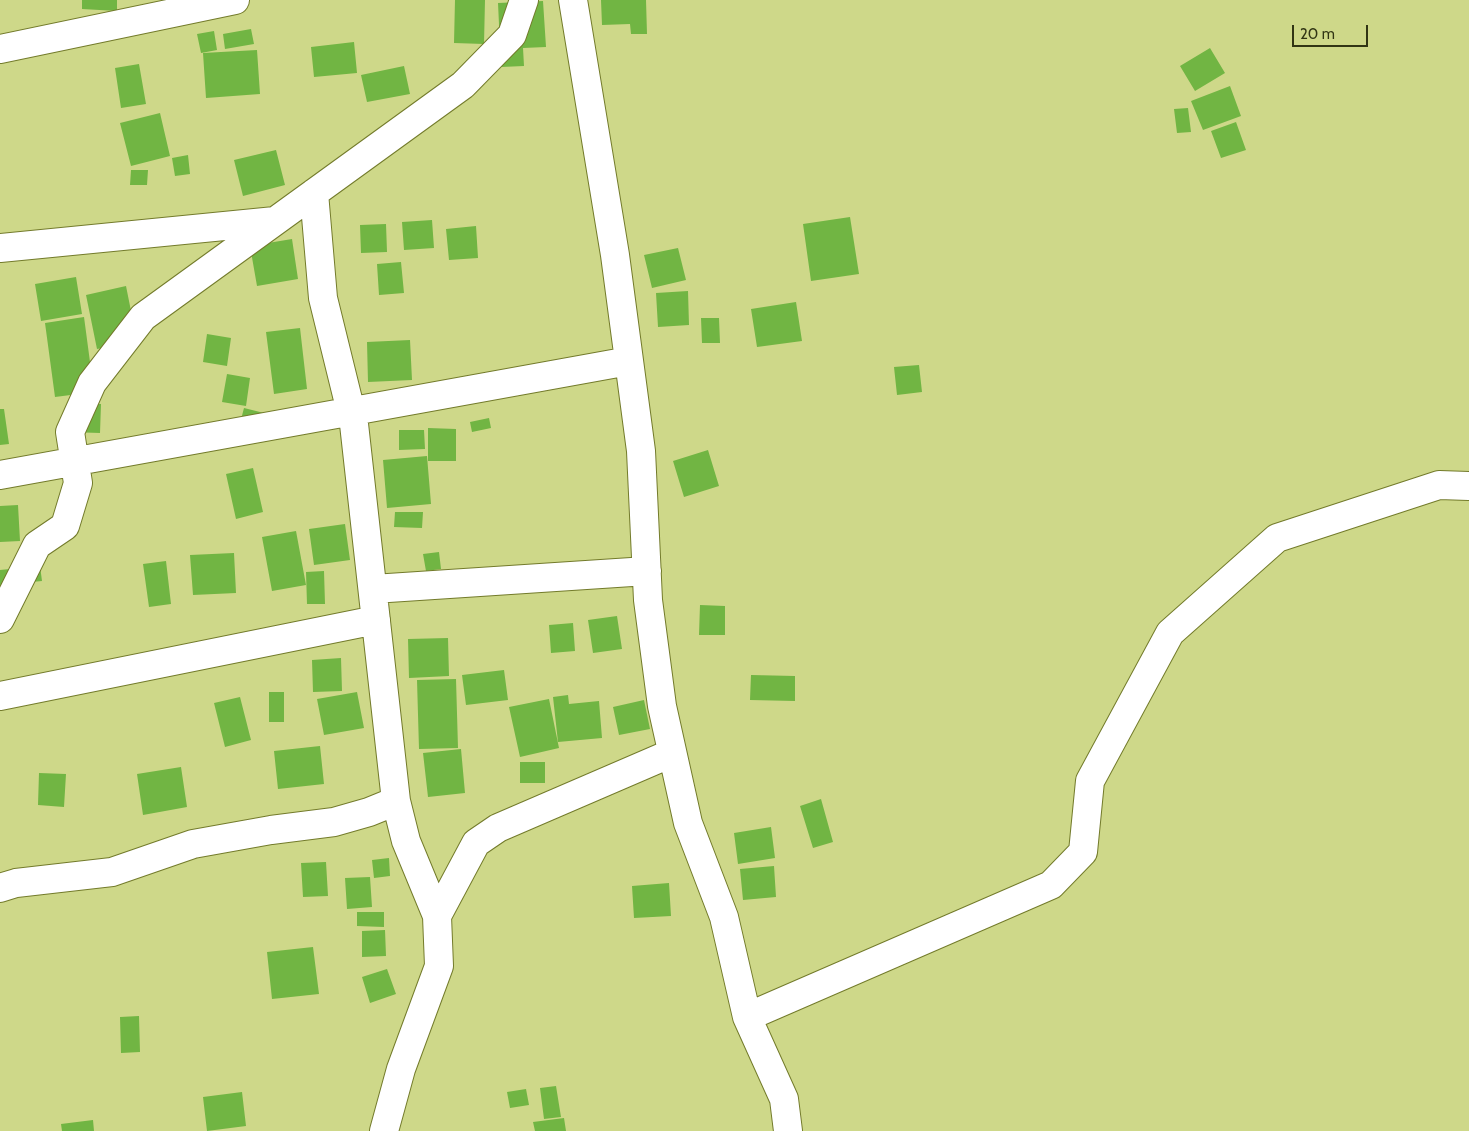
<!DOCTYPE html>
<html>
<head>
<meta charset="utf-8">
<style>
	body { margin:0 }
	#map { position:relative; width:1469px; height:1131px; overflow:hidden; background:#ced889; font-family:Cabin,sans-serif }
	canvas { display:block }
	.scale { position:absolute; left:1292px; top:25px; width:76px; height:22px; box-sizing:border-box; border:2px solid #313514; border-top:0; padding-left:6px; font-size:15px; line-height:18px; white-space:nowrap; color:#313514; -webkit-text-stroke:4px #ced889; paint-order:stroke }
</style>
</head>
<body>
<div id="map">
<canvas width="1469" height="1131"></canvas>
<div class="scale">20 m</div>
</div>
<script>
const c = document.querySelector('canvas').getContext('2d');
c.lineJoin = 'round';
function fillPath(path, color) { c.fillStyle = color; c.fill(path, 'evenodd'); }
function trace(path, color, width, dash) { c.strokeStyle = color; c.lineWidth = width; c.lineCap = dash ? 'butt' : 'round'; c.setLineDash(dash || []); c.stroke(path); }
fillPath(new Path2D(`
	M82 0H117V11L82 9Z
	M455 0H485L484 44 454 43Z
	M601 0H646L647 34H631L630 24 602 25Z
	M543 1 546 47 523 48 524 66 501 67 498 3Z
	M251 29 254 44 225 49 223 34Z
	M214 31 217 50 201 53 197 34Z
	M354 42 357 73 314 77 311 47Z
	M1210 48 1225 73 1195 91 1180 66Z
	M257 50 260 94 206 98 203 53Z
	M139 64 146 104 121 108 115 68Z
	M404 66 410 94 367 102 361 75Z
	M1230 86 1241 116 1203 130 1191 101Z
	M1188 108 1191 132 1177 133 1174 109Z
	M160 113 170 156 131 166 120 123Z
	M1236 122 1246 150 1221 158 1211 131Z
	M276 150 285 185 243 196 234 160Z
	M188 155 190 174 175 176 172 158Z
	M131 170H148L147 185H130Z
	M850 217 859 274 811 281 803 224Z
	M432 220 434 248 404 250 402 222Z
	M386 224 387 252 361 253 360 225Z
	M476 226 478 258 449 260 446 229Z
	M292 239 298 279 257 286 250 246Z
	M678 248 686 280 652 288 644 255Z
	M401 262 404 293 379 295 377 264Z
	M76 277 82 314 41 321 35 284Z
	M126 286 137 341 97 349 86 295Z
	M688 291 689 325 658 327 656 293Z
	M796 302 802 341 757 347 751 309Z
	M84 317 94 392 55 397 45 323Z
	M701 318H719L720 343H702Z
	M300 328 307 389 274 394 266 332Z
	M207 334 231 338 227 366 203 362Z
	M410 340 412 380 368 382 367 342Z
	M919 365 922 392 897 395 894 367Z
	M227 374 250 378 246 406 222 402Z
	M70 403 101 404 100 433 69 432Z
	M244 408 268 414 239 427Z
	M0 409H4L9 444 0 445Z
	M489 418 491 428 472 432 470 422Z
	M428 428 456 429V461H428Z
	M399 430H424L425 449 399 450Z
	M708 450 719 486 684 497 673 461Z
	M427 456 431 504 387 508 383 460Z
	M253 468 263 512 236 519 226 474Z
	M18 505 20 541 0 542V506Z
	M395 512H423L422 528 394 527Z
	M345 524 350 560 314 565 309 529Z
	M296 531 306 585 272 591 262 537Z
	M439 552 441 569 426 571 423 554Z
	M234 553 236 593 193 595 190 555Z
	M166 561 171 604 149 607 143 564Z
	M40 566 42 581 0 585V570Z
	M324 571 325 604H307L306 572Z
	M700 605 725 606V635H699Z
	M617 616 622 649 593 653 588 620Z
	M573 623 575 651 551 653 549 625Z
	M448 638 449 676 409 678 408 639Z
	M341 658 342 691 313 692 312 660Z
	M504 670 508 700 466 705 462 675Z
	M751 675 795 676V701L750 700Z
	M456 679 458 748 419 749 417 680Z
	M269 692H284V722H269Z
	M357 692 364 728 324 735 317 699Z
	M568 695 569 704 599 701 602 738 558 742 553 697Z
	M240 697 251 740 225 747 214 703Z
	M549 699 559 748 520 757 509 707Z
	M644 700 650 729 619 735 613 707Z
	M320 746 324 784 278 789 274 751Z
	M461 749 465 793 428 797 423 753Z
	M520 762H545V783H520Z
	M181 767 187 807 143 815 137 774Z
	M39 773 66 774 64 807 38 805Z
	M821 799 833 842 813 848 800 806Z
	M771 827 775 858 738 864 734 833Z
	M389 858 390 876 374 878 372 860Z
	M326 862 328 896 303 897 301 863Z
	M774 866 776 897 743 900 740 869Z
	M370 877 372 907 347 909 345 878Z
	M669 883 671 916 634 918 632 886Z
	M357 912H384V927L357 926Z
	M385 930 386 956 362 957V931Z
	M313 947 319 994 272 999 267 952Z
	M387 969 396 994 370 1003 362 977Z
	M139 1016 140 1052 121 1053 120 1017Z
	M556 1086 561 1117 544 1119 540 1088Z
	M526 1089 529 1105 510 1108 507 1092Z
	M242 1092 246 1126 207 1131 203 1097Z
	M564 1118 566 1131H535L533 1122Z
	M93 1120 94 1131H62L61 1124Z`), '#71b543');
const street = new Path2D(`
	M573 0 615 255 641 451 648 600 662 706 688 823 724 917 747 1017 784 1099 788 1131
	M0 49 235 0
	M314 193 323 298 354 424 396 801 406 841 437 916 439 966 401 1069 384 1131
	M0 248 275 221
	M0 475 629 361
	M373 589 647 571
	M0 619 37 545 65 526 78 483 70 432 92 383 143 317 463 85 512 35 524 0
	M0 696 376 620
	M0 888 16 883 112 872 193 844 271 830 334 822 369 812 396 801
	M437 916 476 843 498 828 672 753
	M747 1017 1051 885 1083 852 1090 781 1170 633 1277 538 1439 485 1469 486`);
trace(street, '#737b2b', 30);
trace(street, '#fff', 28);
</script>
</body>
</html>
